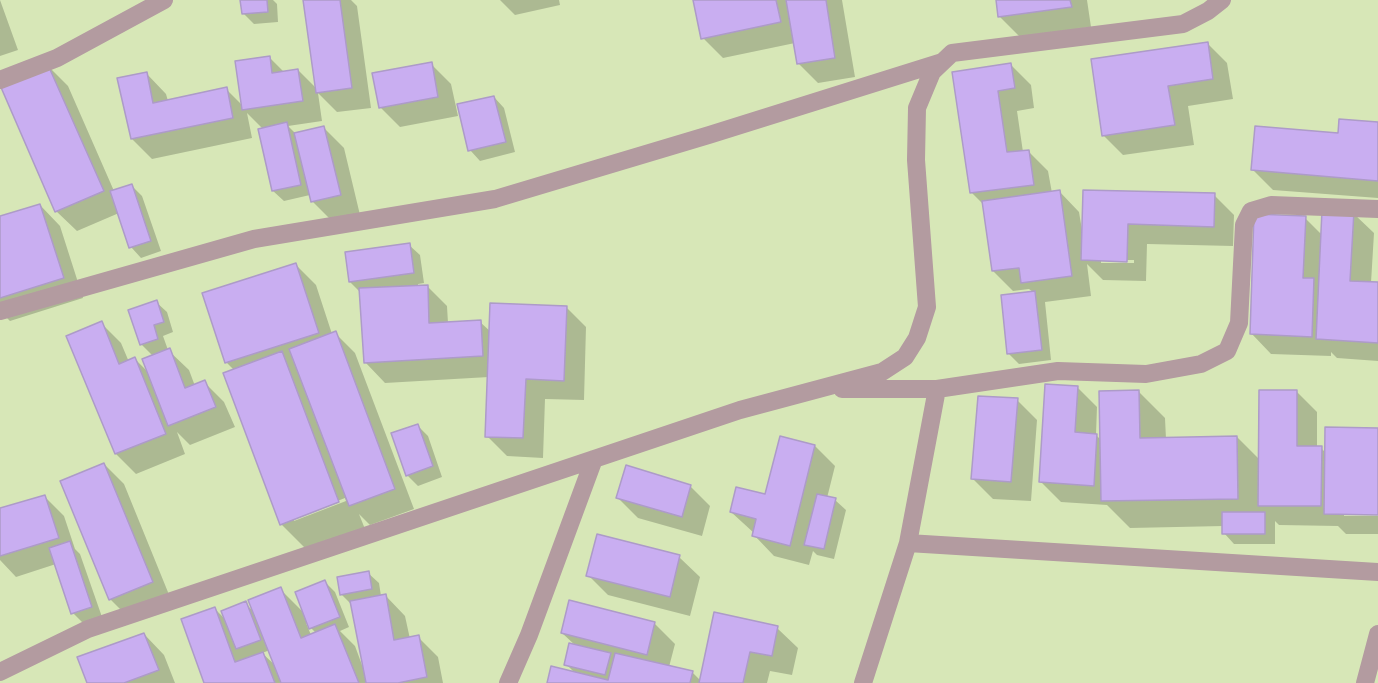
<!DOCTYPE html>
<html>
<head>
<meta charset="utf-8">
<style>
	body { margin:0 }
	canvas { display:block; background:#d7e7b7 }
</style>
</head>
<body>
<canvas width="1378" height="683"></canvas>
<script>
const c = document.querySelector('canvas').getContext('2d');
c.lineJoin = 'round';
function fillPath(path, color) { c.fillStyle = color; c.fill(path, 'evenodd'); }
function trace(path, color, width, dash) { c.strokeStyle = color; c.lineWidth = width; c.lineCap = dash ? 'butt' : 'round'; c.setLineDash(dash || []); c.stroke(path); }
fillPath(new Path2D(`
	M0 0 18 50 0 56Z
	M242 0H273L277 4 278 22 254 24 243 13Z
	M304 0H351L357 6 371 108 337 112 318 93 322 121 288 126 296 134 324 128 344 148 360 215 332 221 312 201 310 195 284 201 273 191 263 129 247 113 252 138 152 159 132 139 146 73 166 94 168 101 226 89 243 106 270 58 284 72 298 70 317 89Z
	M500 0H559L560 5 515 15Z
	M694 0H842L855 77 818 83 798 63 795 43 723 58 703 38Z
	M997 0H1087L1091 27 1020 37 1000 17Z
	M1207 43 1227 63 1233 99 1188 106 1194 145 1123 155 1103 135Z
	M431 64 451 84 458 116 400 127 380 107Z
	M1011 65 1031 85 1034 108 1017 111 1023 152 1028 151 1048 171 1052 193 1059 191 1079 212 1082 230 1214 195 1234 215 1233 246 1147 244 1146 281 1103 280 1087 264 1091 296 1045 302 1051 360 1019 364 1009 354 1033 292 1029 289 1013 291 993 271 984 205 972 193 954 73ZM1101 260H1134V263H1101Z
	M48 66 68 86 114 191 131 185 142 196 161 251 141 258 131 247 119 213 77 231 56 211Z
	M494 97 504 108 515 152 480 161 470 150Z
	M1378 124V198L1273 190 1253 170 1339 135Z
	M40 205 60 226 83 298 10 321 0 311V218Z
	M1353 213 1374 233 1371 283H1378V361L1337 358 1331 352V356L1271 354 1251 333 1305 218 1322 235Z
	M409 245 420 255 424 283 418 284V287L427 286 447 306 448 323 480 322 491 332 566 307 586 327 584 400 545 399 543 458 507 456 487 436 489 377 385 383 365 362 361 293 350 282Z
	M296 265 316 285 332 334 335 333 355 353 414 509 370 525 359 514 365 529 308 551 281 524 234 370 226 362ZM345 498 346 501 294 521V518Z
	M156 302 167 312 173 332 163 336 168 350 189 370 195 386 204 382 224 402 235 427 190 445 177 432 185 454 136 474 116 454 68 337 101 323 121 343 129 362 135 359 149 373 153 356 141 344Z
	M1077 387 1097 407 1096 435 1102 441 1138 391 1165 418 1166 439 1237 437 1260 460 1297 392 1317 412V448H1321L1326 453 1378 429V513H1344V516H1378V534H1346L1338 526 1279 525 1275 521V544H1234L1224 533V526L1130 528 1107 505 1061 502 1041 482Z
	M1017 400 1037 420 1031 501 993 499 973 479Z
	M417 425 428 436 442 477 418 486 407 475Z
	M815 446 835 466 827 498 835 500 846 510 834 559 817 555 813 551 809 565 774 556 754 535V533L731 512 766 496Z
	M104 464 124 484 172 602 130 619 110 599Z
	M690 486 710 506 702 536 638 518 618 498Z
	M44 496 64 516 75 549 80 554 102 617 83 623 73 613 56 564 16 577 0 560V510Z
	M679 557 700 577 690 616 608 595 588 575Z
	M368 573 379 583 381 596 385 595 405 616 410 639 418 637 438 657 443 683H206L214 608 226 620 245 603 255 613 280 589 305 614 325 582 335 592 349 627 340 631 355 646 362 665H364L352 605 341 594ZM306 623 316 633 311 635ZM270 650 277 667 262 653Z
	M570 602 655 624 675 644 669 667 692 672 701 681 777 628 798 648 792 675 770 671 767 683H548L576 674 566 664 576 646 562 633Z
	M144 634 164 655 175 683H89Z`), '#0003');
const building = new Path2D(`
	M240 0H267L268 12 242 14Z
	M303 0H340L352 88 316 93Z
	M693 0H776L781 22 701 39Z
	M786 0H826L835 58 797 64Z
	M996 0H1070L1072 7 998 17Z
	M1208 42 1213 79 1168 86 1175 125 1102 136 1091 59Z
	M270 56 272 73 298 69 303 101 242 110 235 61Z
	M432 62 438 97 379 108 372 73Z
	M1011 63 1015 88 998 91 1007 152 1029 150 1034 185 970 193 952 72Z
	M48 65 104 191 55 212 0 85Z
	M147 72 153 103 227 87 233 118 131 139 117 78Z
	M494 96 506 142 468 151 457 104Z
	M1339 119 1378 122V181L1251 170 1255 126 1338 133Z
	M287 122 301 185 272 191 258 129Z
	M324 126 341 195 311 202 294 133Z
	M132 184 151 241 129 248 110 191Z
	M1060 190 1072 276 1021 283 1019 268 992 271 982 201Z
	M1083 190 1215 193 1214 227 1128 224 1127 262 1081 260Z
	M40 204 64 278 0 298V216Z
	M1322 210 1354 211 1350 281 1378 282V343L1316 339Z
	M1254 214 1306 216 1303 278H1314L1312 337 1250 334Z
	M410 243 414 273 349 282 345 252Z
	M296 263 319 333 225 363 202 293Z
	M428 285 429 323 481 320 483 356 364 363 359 288Z
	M1035 291 1042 350 1007 354 1001 295Z
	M157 300 164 322 154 325 158 339 140 345 128 310Z
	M490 303 567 306 564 381 526 379 523 438 485 437Z
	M102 321 119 364 135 357 166 434 115 454 66 336Z
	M336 331 395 489 349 506 289 349Z
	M170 348 185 388 205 380 216 407 168 426 142 359Z
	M282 351 339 502 280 525 223 373Z
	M1045 384 1078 386 1075 432 1097 434 1094 486 1039 482Z
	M1139 390 1140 438 1237 436 1238 499 1101 501 1099 391Z
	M1259 390H1297V446H1322L1321 506H1258Z
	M978 396 1018 398 1011 482 971 479Z
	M418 424 433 466 406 476 391 433Z
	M1325 427 1378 428V515L1324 514Z
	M780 436 815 445 790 546 752 536 756 519 730 512 736 487 765 494Z
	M104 463 153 582 109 600 60 481Z
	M626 465 691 485 682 517 616 498Z
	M817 494 836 498 824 549 804 545Z
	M45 495 59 538 0 556V508Z
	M1222 512H1265V534H1222Z
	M597 534 680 555 670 597 586 576Z
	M70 541 92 607 71 614 49 548Z
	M369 571 372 589 340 595 337 577Z
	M325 580 340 617 309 629 295 592Z
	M281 587 301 638 335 624 359 683H281L248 600Z
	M386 594 394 640 419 635 427 677 398 683H366L350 601Z
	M569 600 655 622 647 655 561 633Z
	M246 601 261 640 236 649 221 611Z
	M215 607 235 662 263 652 275 683H204L181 619Z
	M714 612 778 626 772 656 750 652 743 683H699Z
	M144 633 159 670 124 683H87L77 657Z
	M569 643 611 653 605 675 564 665Z
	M615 653 693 671 690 683H547L551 666 608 680Z`);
fillPath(building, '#c9aef1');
trace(building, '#ad9bc8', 1.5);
trace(new Path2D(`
	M0 80 57 58 164 0
	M0 311 254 239 495 199 709 135 942 62
	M842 389H937L1058 371 1146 374 1201 364 1227 351 1239 323 1244 225 1251 211 1271 205 1378 209
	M908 543 1378 572
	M0 672 88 629 740 410 882 372 905 357 917 338 927 307 916 160 917 108 932 72 952 53 1183 24 1208 11 1222 0
	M508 683 529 635 594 459
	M863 683 908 543 937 389
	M1365 683 1378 634`), '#b39ba0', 18);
</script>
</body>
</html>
